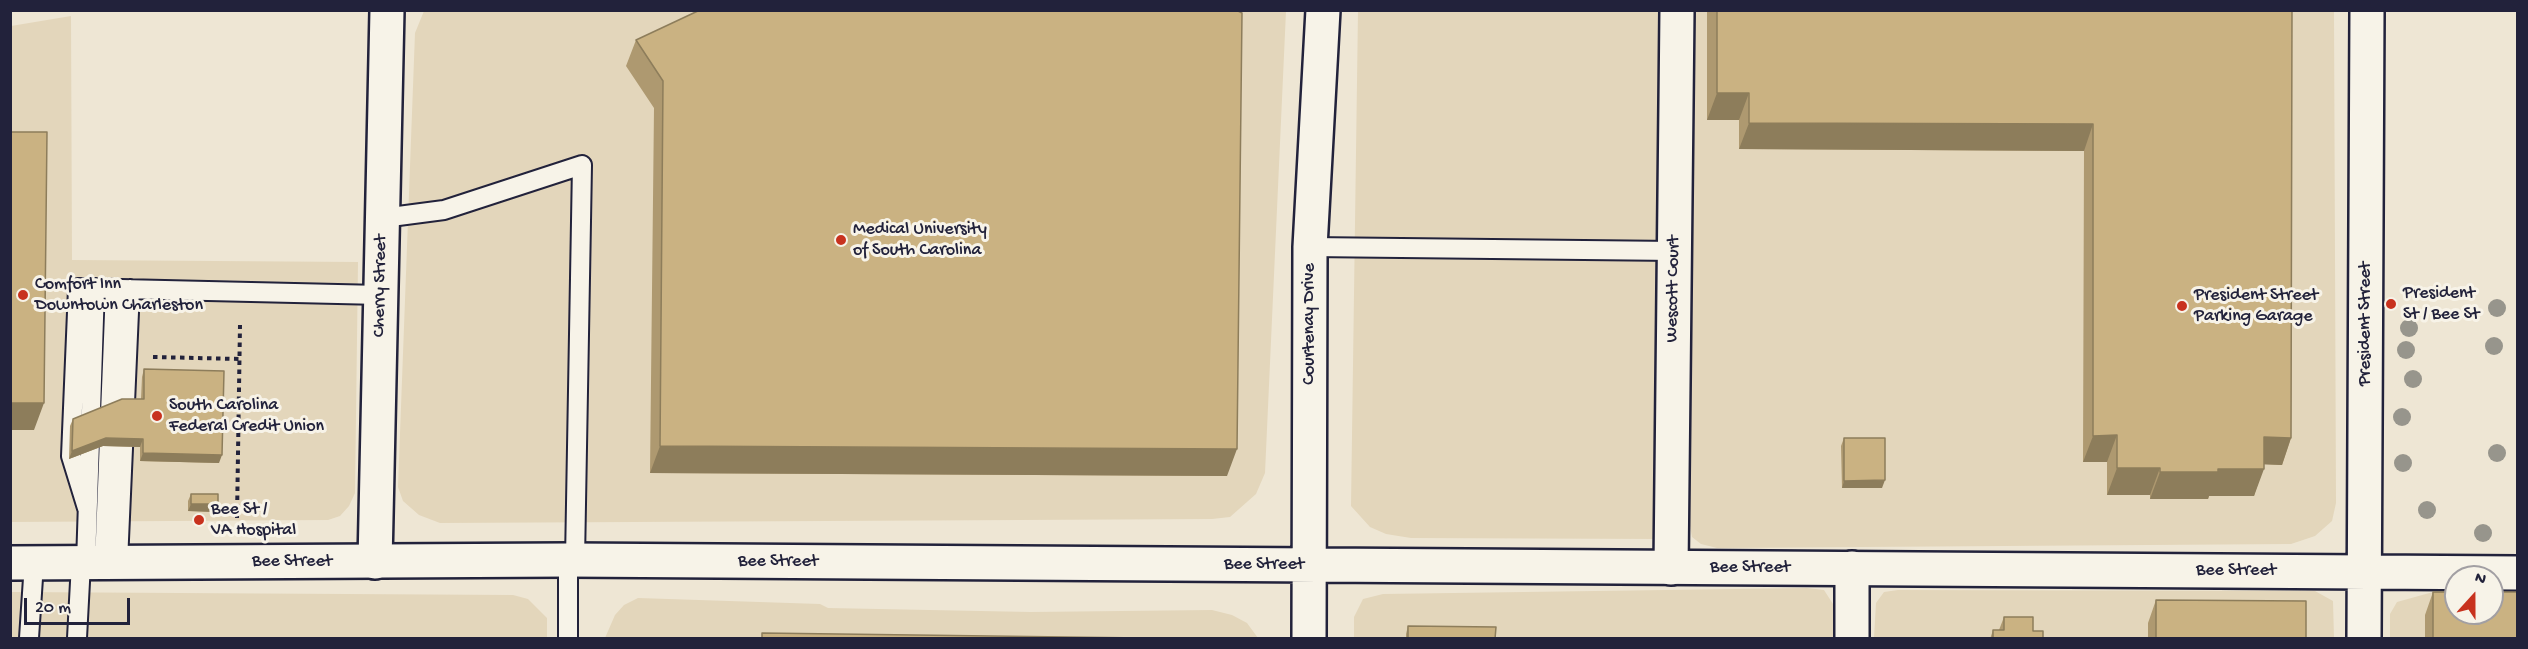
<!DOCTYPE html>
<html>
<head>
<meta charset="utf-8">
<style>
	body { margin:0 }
	#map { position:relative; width:2528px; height:649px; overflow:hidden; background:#eee6d4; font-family:"Gochi Hand",sans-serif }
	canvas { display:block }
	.frame { position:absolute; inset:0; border:12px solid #22223b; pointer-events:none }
	.north { position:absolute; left:2444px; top:565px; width:60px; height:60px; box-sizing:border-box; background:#f7f3e8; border:2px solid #a29fa3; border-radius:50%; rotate:21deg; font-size:16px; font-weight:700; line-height:24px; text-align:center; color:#22223b }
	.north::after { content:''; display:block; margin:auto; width:21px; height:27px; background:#c8321e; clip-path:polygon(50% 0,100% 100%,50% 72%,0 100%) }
	.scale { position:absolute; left:24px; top:598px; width:106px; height:27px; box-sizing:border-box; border:3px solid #22223b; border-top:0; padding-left:8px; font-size:18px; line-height:21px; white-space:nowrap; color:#22223b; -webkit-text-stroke:4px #f7f3e8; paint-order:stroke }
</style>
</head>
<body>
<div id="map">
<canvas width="2528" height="649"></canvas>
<div class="frame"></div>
<div class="north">N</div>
<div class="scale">20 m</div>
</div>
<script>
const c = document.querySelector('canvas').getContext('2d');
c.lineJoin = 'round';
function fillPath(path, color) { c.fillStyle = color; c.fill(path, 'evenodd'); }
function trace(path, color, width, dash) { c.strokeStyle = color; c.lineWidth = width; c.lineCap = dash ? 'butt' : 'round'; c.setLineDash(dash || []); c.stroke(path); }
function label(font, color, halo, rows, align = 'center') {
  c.font = font + ' "Gochi Hand",sans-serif'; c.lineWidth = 6; c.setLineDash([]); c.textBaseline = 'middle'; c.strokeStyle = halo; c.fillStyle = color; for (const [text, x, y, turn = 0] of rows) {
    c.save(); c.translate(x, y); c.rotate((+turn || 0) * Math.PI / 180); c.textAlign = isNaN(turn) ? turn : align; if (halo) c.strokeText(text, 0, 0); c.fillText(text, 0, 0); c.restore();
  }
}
fillPath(new Path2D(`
	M424 11H1286L1265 473 1256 494 1230 517 1212 519 440 523 419 515 403 501 398 487 415 33Z
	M1358 11H1665L1659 539 1411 538 1386 534 1370 527 1351 506Z
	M1689 11H2334L2336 503 2332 521 2315 536 2291 544 1717 548 1701 544 1692 537 1689 521Z
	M71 16 72 260 358 262 355 493 349 506 340 516 328 520 11 522V26Z
	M1807 588 1824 590 1833 604 1835 638H1354V617L1363 599 1383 594Z
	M1898 590 2315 591 2333 601 2334 638H1874L1876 603 1884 592Z
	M11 592 513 595 528 599 547 618V638H11Z
	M2433 592H2456V613H2492L2517 638H2390V614L2397 602Z
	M638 598 820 604 828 608 1031 612 1212 610 1232 615 1247 623 1258 638H605L615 615 624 605Z`), '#e3d6bb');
const lane = new Path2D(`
	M383 218 444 210 582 165 575 560
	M1310 247 1675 251
	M87 508 71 456 78 288 381 295
	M568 560V638
	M118 562 130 289
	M86 563 95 288
	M104 563 115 289
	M29 638 34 563
	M77 638 81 563`);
const street = new Path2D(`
	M375 562 387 10
	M1671 568 1677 10
	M1852 568V638`);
const secondary = new Path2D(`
	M10 563 568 560 2518 573
	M1309 638 1310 247 1323 10
	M2364 638 2367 10`);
trace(lane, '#22223b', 22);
trace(street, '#22223b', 38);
trace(secondary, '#22223b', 38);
trace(new Path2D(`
	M153 357 240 359
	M237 518 240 325`), '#22223b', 4, [4.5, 4.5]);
trace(lane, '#f7f3e8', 18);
trace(street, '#f7f3e8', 33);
trace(secondary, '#f7f3e8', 33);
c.fillStyle = '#97958c';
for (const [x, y] of [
	[2497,308],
	[2409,328],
	[2494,346],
	[2406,350],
	[2413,379],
	[2402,417],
	[2497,453],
	[2403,463],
	[2427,510],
	[2483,533]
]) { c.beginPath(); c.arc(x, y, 9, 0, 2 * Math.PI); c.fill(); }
fillPath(new Path2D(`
	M1707 10H2292L2291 438 2282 465 2264 464 2254 496H2209L2208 499H2150V495H2107V462H2083L2084 151 1739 149V120H1707Z
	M636 40 1227 476 650 473 654 108 626 66Z
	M144 369 219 463 140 461V447L103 446 69 459 70 426 73 419 141 399 142 377Z
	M1844 438 1882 488H1842L1841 446Z
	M191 494 218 504 215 512 188 511V501Z
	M2433 592 2517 639H2425V615Z
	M2156 600 2306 639H2148V623Z
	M2004 617 2033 631 2043 639H1990L1993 630H1999Z
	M1408 626 1495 639H1406V634Z`), '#ae9970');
fillPath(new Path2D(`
	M1717 93H1749L1739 120H1707Z
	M1749 123 2093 124 2084 151 1739 149Z
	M10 403H44L34 430H10Z
	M2117 435 2107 462H2083L2093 436Z
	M2264 437 2291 438 2282 465 2254 464Z
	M106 438 143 439 140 447 103 446 69 459 72 451Z
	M660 446 1237 449 1227 476 650 473Z
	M143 453 222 455 219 463 140 461Z
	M2117 468H2160L2150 495H2107Z
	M2218 469H2264L2254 496H2209L2208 499H2150L2160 472Z
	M1885 480 1882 488H1842L1844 481Z
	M191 504H218L215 512 188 511Z`), '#8d7d5b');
const building = new Path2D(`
	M700 10H1236L1242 13 1237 449 660 446 663 81 636 40Z
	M1717 10H2292L2291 438 2264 437V469H2218V472H2160V468H2117V435L2093 436V124L1749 123V93H1717Z
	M10 132H47L44 403H10Z
	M144 369 224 371 222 455 143 453V439L106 438 72 451 73 419 122 399H144Z
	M1844 438H1885V480L1844 481Z
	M191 494H218V504H191Z
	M2433 592H2456V613H2492V592H2517V639H2433Z
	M2156 600 2306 601V639H2156Z
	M2004 617H2033V631H2043V639H1993V630H2004Z
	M1408 626 1496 627 1495 639H1408Z
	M762 633 1143 638V639H762Z`);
fillPath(building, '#cab282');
trace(building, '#8d7d5b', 1.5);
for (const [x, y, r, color] of [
	[841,240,6,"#c8321e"],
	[23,295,6,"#c8321e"],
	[2391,304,6,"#c8321e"],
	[2182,306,6,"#c8321e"],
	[157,416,6,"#c8321e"],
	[199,520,6,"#c8321e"]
]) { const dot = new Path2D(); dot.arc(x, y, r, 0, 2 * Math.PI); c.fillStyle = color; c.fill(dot); trace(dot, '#f7f3e8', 2); }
label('18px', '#22223b', '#f7f3e8', [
	["Medical University",853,230],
	["of South Carolina",853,251],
	["Comfort Inn",35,285],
	["Downtown Charleston",35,306],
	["President",2403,294],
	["St / Bee St",2403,315],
	["President Street",2194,296],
	["Parking Garage",2194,317],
	["South Carolina",169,406],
	["Federal Credit Union",169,427],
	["Bee St /",211,510],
	["VA Hospital",211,531]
], 'left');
label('18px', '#22223b', '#f7f3e8', [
	["Cherry Street",381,286,-89],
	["Wescott Court",1674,289,-89],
	["Courtenay Drive",1310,324,-90],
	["President Street",2366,324,-90],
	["Bee Street",292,562],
	["Bee Street",778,562],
	["Bee Street",1264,565],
	["Bee Street",1750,568],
	["Bee Street",2236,571]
]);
</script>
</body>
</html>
